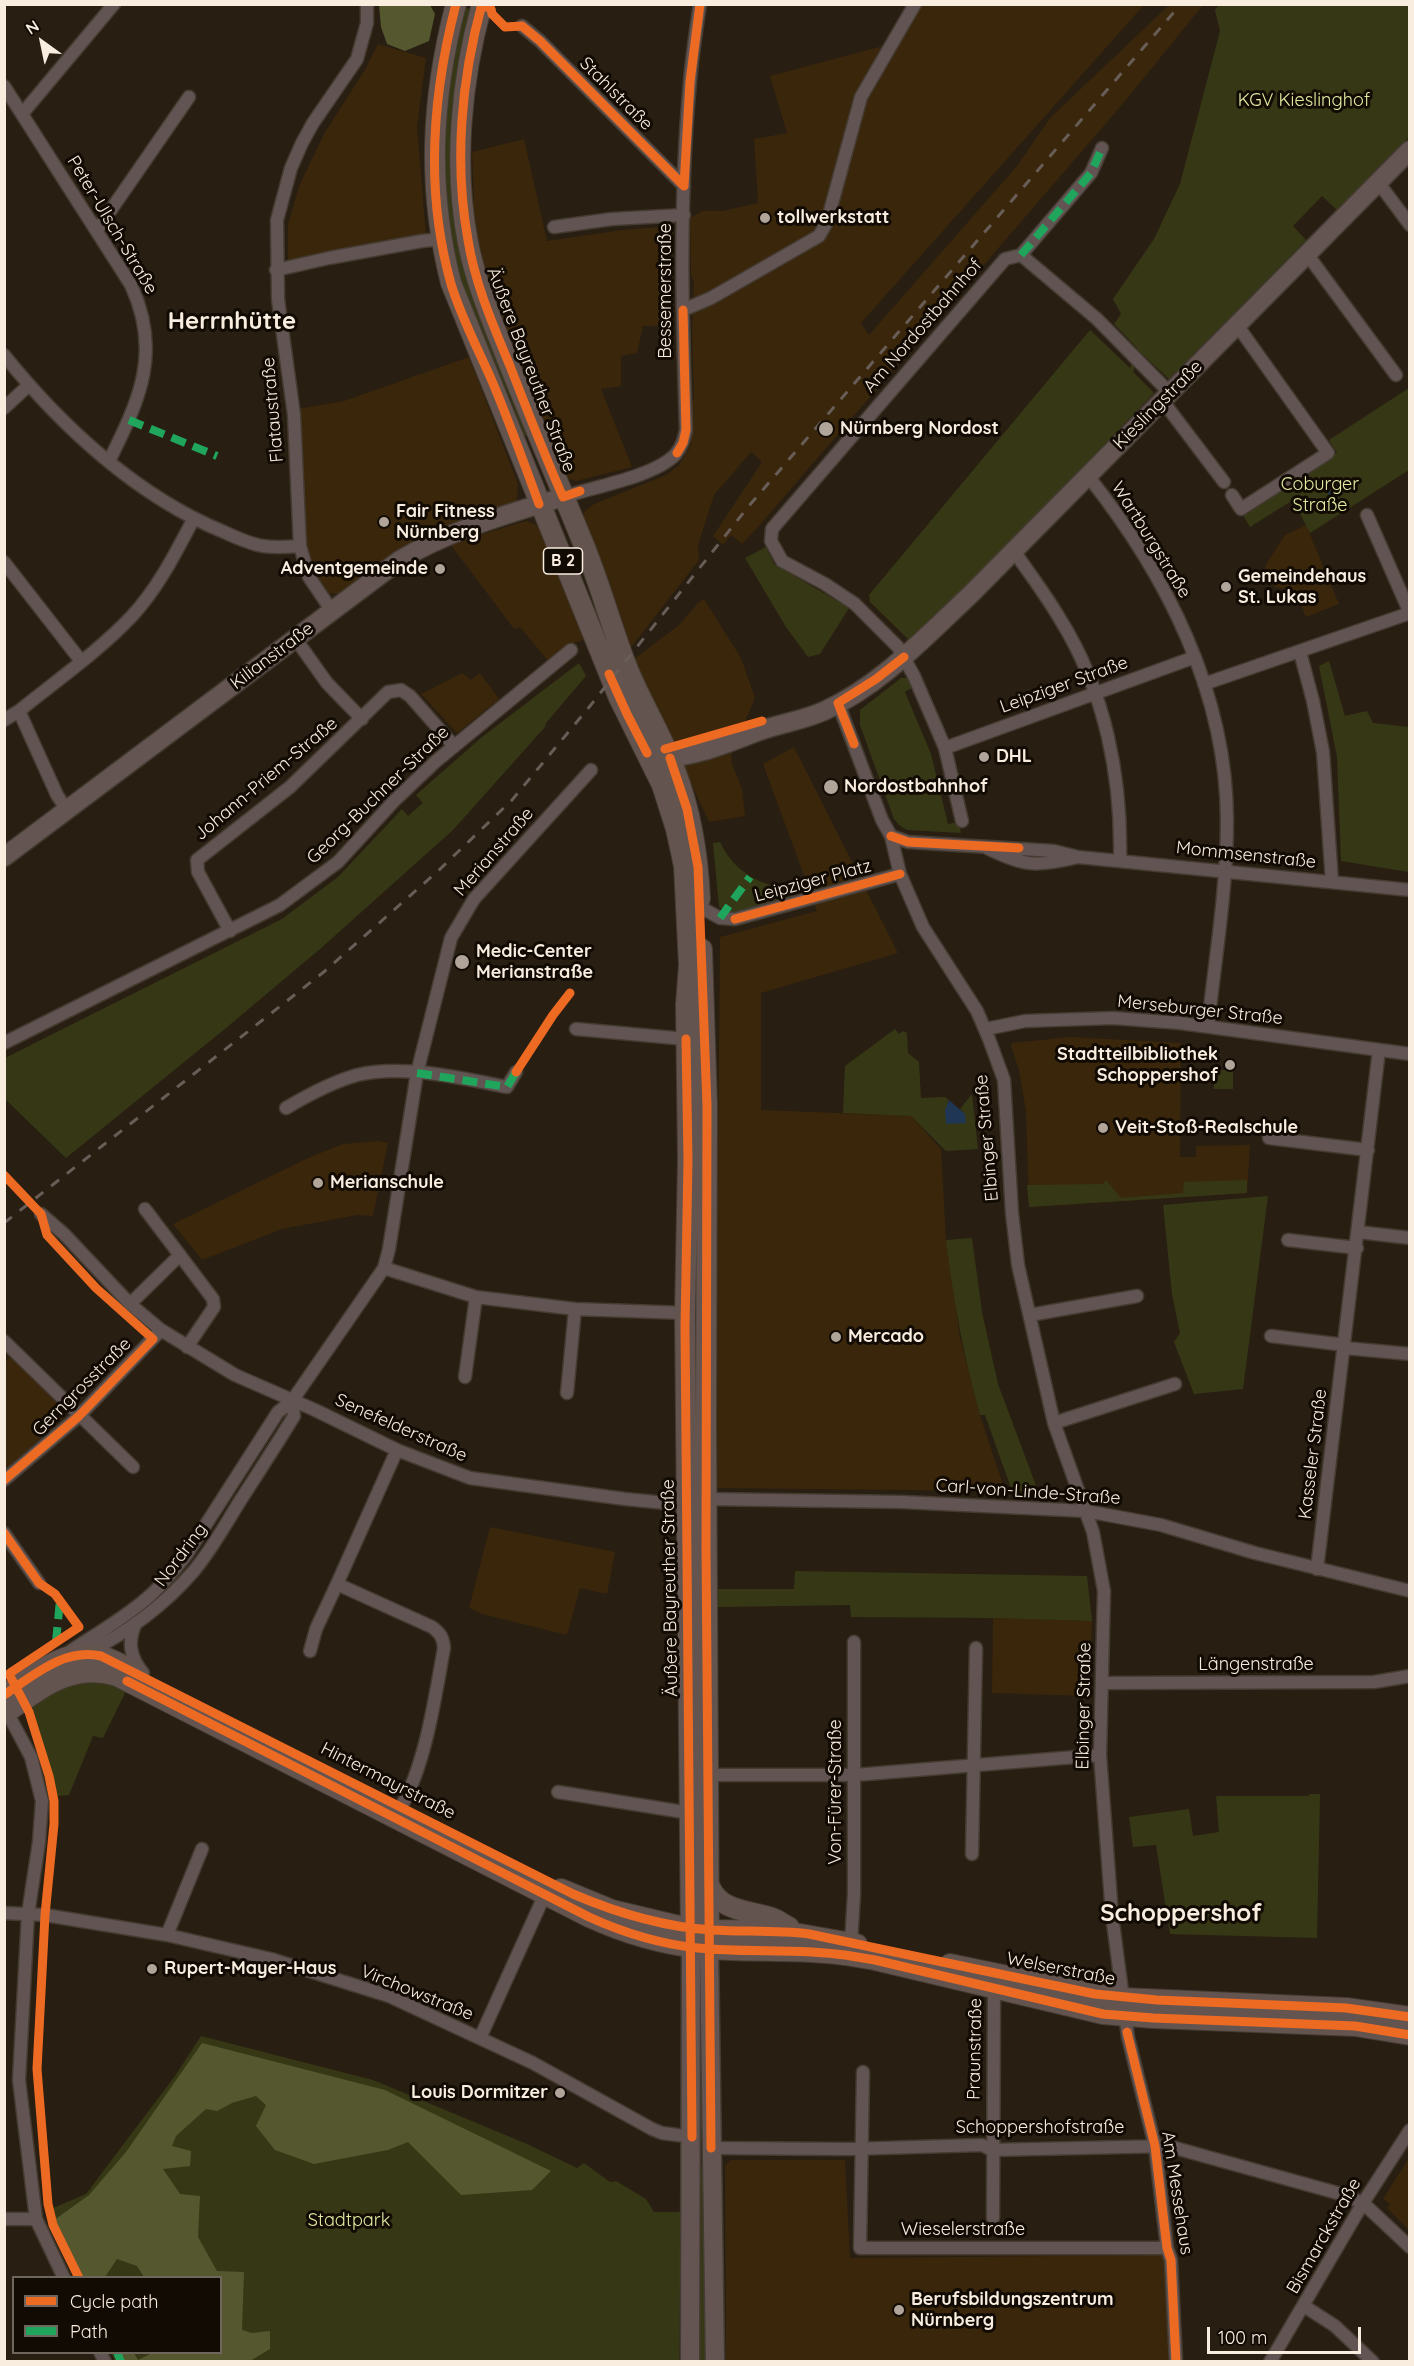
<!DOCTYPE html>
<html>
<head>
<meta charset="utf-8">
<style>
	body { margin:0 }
	#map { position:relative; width:1414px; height:2366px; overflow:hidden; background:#281e12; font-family:Quicksand,sans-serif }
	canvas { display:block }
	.frame { position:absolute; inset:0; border:6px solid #f9ede0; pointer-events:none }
	.legend { position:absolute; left:12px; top:2276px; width:210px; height:78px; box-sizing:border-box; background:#120b04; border:2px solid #6e655c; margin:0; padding:8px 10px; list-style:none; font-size:18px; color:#f9ede0 }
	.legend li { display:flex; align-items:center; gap:12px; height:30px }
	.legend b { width:30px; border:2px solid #6e655c }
	.north { position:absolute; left:12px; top:12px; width:60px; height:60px; -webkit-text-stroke:4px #120b04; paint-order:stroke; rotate:327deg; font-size:16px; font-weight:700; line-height:24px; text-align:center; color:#f9ede0 }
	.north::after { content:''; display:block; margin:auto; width:21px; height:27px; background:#f9ede0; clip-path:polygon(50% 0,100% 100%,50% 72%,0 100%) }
	.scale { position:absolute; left:1207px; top:2327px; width:154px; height:27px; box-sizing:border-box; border:3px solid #f9ede0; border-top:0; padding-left:8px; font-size:18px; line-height:21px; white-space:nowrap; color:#f9ede0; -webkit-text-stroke:4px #120b04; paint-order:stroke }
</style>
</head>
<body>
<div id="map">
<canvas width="1414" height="2366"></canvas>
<div class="frame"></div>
<ul class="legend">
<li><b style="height:8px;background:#ed6a23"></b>Cycle path</li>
<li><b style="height:8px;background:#20a55d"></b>Path</li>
</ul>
<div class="north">N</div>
<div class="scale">100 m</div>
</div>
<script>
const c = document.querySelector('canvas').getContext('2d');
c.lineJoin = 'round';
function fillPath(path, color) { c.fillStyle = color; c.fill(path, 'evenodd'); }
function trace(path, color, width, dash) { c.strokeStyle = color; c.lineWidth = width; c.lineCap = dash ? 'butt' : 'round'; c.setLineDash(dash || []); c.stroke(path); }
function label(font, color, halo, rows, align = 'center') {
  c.font = font + ' Quicksand,sans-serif'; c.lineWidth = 6; c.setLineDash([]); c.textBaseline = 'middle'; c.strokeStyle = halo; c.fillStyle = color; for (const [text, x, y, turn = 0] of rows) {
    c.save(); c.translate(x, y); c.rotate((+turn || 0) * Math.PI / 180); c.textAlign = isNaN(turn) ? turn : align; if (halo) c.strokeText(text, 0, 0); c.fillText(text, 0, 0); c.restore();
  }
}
fillPath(new Path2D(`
	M908 5H1144L861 323 869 335 1017 166 1050 118 1169 5H1203L1126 100 758 527 742 544 731 535 723 545 713 536 762 462 751 452 714 495 698 545 699 560 629 650 582 517 585 511 594 504 666 475 679 465 691 445 689 404 694 399 692 328 694 281 691 276 690 218 703 211H722L758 203 754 139 787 133 770 76 883 46Z
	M378 44 426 58 417 127 426 235 288 261V224L300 184 324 134 366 68Z
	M524 139 547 241 622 230 673 226 672 326H643L637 353 621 356V386L601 389 632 467 576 481 565 478 487 289 470 202 474 198 472 152Z
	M469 357 518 484 517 499 514 503 340 594 329 593 316 576 306 543 298 409 344 401Z
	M526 521 540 526 590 638 570 644 549 662 520 627 514 629 450 544Z
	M1306 525 1339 604 1306 617 1295 590 1274 587 1265 566 1285 535Z
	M704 599 741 658 755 698 731 755 732 764 742 789 745 816 709 822 634 659 679 625 698 603Z
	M462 673 471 680 480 673 499 699 457 733 421 694Z
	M794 747 898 953 761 993V1110L911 1116 941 1149 946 1240 960 1337 980 1415 1005 1491 715 1488 720 937 817 911 763 764Z
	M1070 1037 1181 1043 1180 1157H1196V1146L1250 1145 1247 1193 1029 1207 1026 1112 1019 1070 1011 1046 1012 1043Z
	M378 1141 388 1143 373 1216 357 1215 282 1229 202 1260 173 1224 308 1158 343 1144Z
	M11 1356 62 1408 64 1414 63 1418 5 1470V1362Z
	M490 1527 615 1552 607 1594 580 1588 567 1635 482 1614 469 1608Z
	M993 1618 1092 1621 1089 1696 992 1693Z
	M1409 2158V2230L1387 2208 1390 2204 1383 2199Z
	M731 2160H845L850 2258 1167 2255 1169 2361H726L725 2165Z`), '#3a260b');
fillPath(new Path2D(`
	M1219 5H1409V137L1337 210 1322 196 1293 226 1306 240 1169 379 1140 352 1133 372 1154 393 917 637 908 639 870 602 869 595 1090 330 1130 368 1137 348 1114 324 1121 314 1113 299 1154 239 1180 184 1220 31 1215 10Z
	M459 6 473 10 460 209 532 435 528 437 524 435 510 398 457 290 438 152Z
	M1409 388V470L1310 533 1293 500 1250 527 1243 515 1337 453 1329 440Z
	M766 547 774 564 849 608 820 654 808 657 786 627 745 558Z
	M1329 661 1345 716 1367 711 1373 723 1409 727V872L1341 861 1337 757 1319 666Z
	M579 663 586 676 546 723 545 727 453 830 320 949 226 1028 66 1158 5 1099V1058L282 919 338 877 402 809 408 816 423 803 416 795 482 737Z
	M901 678H907L913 687 905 692 931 754 948 824 959 822 961 833 907 830 899 825 894 819 860 725V710Z
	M720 842C734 872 760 886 791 889L794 897 732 915 719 907 713 843Z
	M895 1029 899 1034 903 1031 907 1033 908 1053 919 1062 921 1098 945 1097 949 1100 947 1104 965 1114 960 1109 972 1094 978 1149 946 1151 911 1116 843 1113 845 1066Z
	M1214 1070H1233V1089H1214Z
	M1106 1180 1121 1198 1183 1193 1184 1182 1247 1180V1193L1029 1207 1027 1185 1103 1184Z
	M1268 1196 1243 1389 1194 1394 1174 1342 1180 1333 1172 1294 1163 1205Z
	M972 1238 982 1312 998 1384 1038 1491H1012L985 1415H980C964 1357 953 1300 946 1240Z
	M795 1571 1087 1576 1092 1621 993 1618 851 1617 850 1605 718 1607V1589H794Z
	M98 1679 127 1689 103 1738 93 1736 69 1795 57 1796 29 1707 79 1681Z
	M1309 1794H1320L1317 1938 1170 1934 1156 1845 1133 1847 1129 1817 1189 1809 1193 1836 1219 1832 1216 1796H1309Z
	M201 2036 373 2080 527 2144 577 2168 584 2163 610 2182 616 2181 646 2199 654 2212H681L679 2361H115L111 2353 220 2352V2278L77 2277 46 2211 86 2194 175 2076Z
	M697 2166H706L709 2361 695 2362Z`), '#363815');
fillPath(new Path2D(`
	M379 5H430L435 14 429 41 405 51 387 44 381 27Z
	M202 2043 385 2090 551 2171 532 2190 461 2195 408 2142 388 2150 314 2164 275 2150 256 2126 266 2105 256 2096 232 2103 217 2111 206 2109 176 2136 172 2146 191 2151 190 2166 163 2169 180 2194 200 2196 198 2237 217 2271 244 2272 242 2330 252 2333 270 2331V2349L250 2361H122L117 2353H134L138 2360 152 2353 220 2352V2278L144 2277 137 2266 117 2259 105 2277H78L50 2223 89 2195 126 2152Z`), '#55572f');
fillPath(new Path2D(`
	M949 1100 965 1114 966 1123 946 1124 945 1110Z`), '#1f3754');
trace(new Path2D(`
	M1320 483H1324L1331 495 1336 497
	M1320 483 1321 490`), '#1f3754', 3);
const street = new Path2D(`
	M522 26 540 41 684 186
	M4 86 131 285C162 352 140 399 109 461
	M22 114 114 4
	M1378 182 1410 225
	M554 227 612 219 684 215
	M97 230 189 97
	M1307 254 1396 375
	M1021 255 1091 173 1102 148
	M276 270 329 258 422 241 441 239
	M683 310 711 298 819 236 827 222 861 97 915 4
	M4 355C62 427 138 497 224 532 237 538 250 544 263 546 276 548 288 547 300 546
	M1162 400 1224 482
	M4 408 29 385
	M1088 476C1166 574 1227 693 1227 821 1227 889 1215 959 1208 1026
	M1232 495 1241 509 1328 453 1237 325
	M563 497C593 487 653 477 675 455 682 447 684 439 686 430 682 314 679 197 690 82 692 56 696 30 700 4
	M1367 515 1410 613
	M1014 551C1029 573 1046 595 1060 619 1105 691 1122 777 1120 861
	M4 562 81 661
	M332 611 309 577 300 546 294 415 278 299 277 220 291 168 302 143 313 123 357 59 367 23V4
	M295 638 327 683 362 719
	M1300 652 1313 701 1323 752 1332 882
	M1204 684 1410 613
	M838 703 882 820 891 836 900 874 923 927 977 1011 989 1039 1004 1080 1012 1213 1018 1265 1054 1423 1093 1532 1104 1591 1100 1755 1112 1915 1128 2037 1155 2146 1167 2248 1171 2260 1176 2362
	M4 720 19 711
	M945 748 1195 657
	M67 810 57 795 19 711C57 680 98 652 132 616 158 588 175 554 193 520
	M962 821 945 748 914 676 898 647 855 604 825 584 782 561 771 541 772 529 1005 259 1021 255 1097 319 1170 393
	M891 836 908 842 1054 851 1078 857 1410 890
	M987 848C1024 866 1035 867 1074 858
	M700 907 720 918 735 919 900 874
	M230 931 198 872 197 860 290 787 388 692 401 690 410 696 454 746
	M576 1029 686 1039
	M986 1029 1025 1021 1113 1018 1180 1023 1410 1054
	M4 1043 280 905 338 862 394 801 435 762 571 650
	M286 1108C308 1095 332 1082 357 1075 403 1064 462 1078 507 1087L516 1072
	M1269 1138 1368 1150
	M145 1209 213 1299 214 1307 187 1347
	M41 1214 64 1234 130 1304 161 1330 235 1375 315 1410 397 1450 470 1478 625 1499 686 1505
	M1358 1232 1410 1238
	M1288 1240 1357 1248
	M384 1268 476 1297 575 1309 685 1313
	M130 1304 180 1255
	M1030 1315 1137 1296
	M1271 1336 1345 1345
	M4 1341 133 1467
	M1345 1348 1410 1354
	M465 1377 476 1297
	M567 1393 575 1309
	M1054 1423 1175 1384
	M397 1450 337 1584 432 1627C440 1633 443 1637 444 1648 435 1697 426 1763 401 1807
	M4 1480 79 1416 161 1330
	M706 1499 902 1502 1086 1511 1161 1525 1255 1553 1410 1591
	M4 1533 39 1583
	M1317 1569 1379 1050
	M136 1623C127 1642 130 1657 143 1673
	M310 1651 316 1629 337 1584
	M68 1653C94 1635 122 1620 146 1599 162 1586 174 1570 187 1554L278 1412 292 1401 384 1268 389 1249 417 1073 451 938 474 899 591 770
	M87 1653C126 1633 163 1606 192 1573 211 1551 225 1525 240 1501 258 1473 277 1444 294 1416L292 1401
	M1102 1683 1374 1682 1410 1676
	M7 1712 31 1757 42 1801 39 1842 28 1914 19 2080 36 2219 64 2278
	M708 1775H855L1100 1755
	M558 1792 690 1813
	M972 1854 976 1648
	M4 1913 45 1915 167 1935 271 1959 389 1996 533 2063 652 2129 662 2133 692 2137
	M167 1935 202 1849
	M851 1943 854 1894V1642
	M480 2038 545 1894
	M863 2072 860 2248H1167
	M711 2148 849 2149 982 2145 992 2150 1168 2146 1341 2194 1363 2203 1410 2247
	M993 2218 994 1988
	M4 2219H36
	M1304 2306 1335 2326 1373 2362
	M100 2352 105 2362
	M1270 2362 1363 2203 1410 2130`);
const secondary = new Path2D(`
	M657 757C685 761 728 743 754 733 776 724 802 721 824 711 881 685 925 637 970 595L1410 150
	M4 857 400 560C450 530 508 514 563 497
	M709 1949 715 2362
	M690 2362 691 1947`);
const primary = new Path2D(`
	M456 4C431 99 427 188 451 283L619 698 662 785 676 829 684 866 689 965 686 1004 688 1160 685 1313 691 1947
	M482 4C461 80 453 166 468 243 476 283 492 321 507 359 531 419 557 479 581 538 600 582 611 628 629 672 643 705 662 736 675 770 691 811 698 855 700 899
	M702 949 707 1106 706 1423 709 1949
	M4 1695C33 1676 66 1645 102 1656 114 1660 126 1667 137 1672
	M4 1714C41 1689 71 1662 117 1676L589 1917C624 1933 660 1944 698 1948 747 1953 796 1948 845 1955L875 1960 1103 2014 1153 2018 1355 2026 1410 2035
	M710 1887C721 1912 749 1910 772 1918 778 1920 783 1924 789 1927
	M561 1889 612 1910 679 1926 717 1930 783 1931 857 1944
	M950 1964 1095 1994 1123 1998 1346 2008 1410 2017`);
trace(street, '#443b31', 15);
trace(secondary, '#443b31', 21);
trace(primary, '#443b31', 22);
trace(street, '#625453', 12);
trace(secondary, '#645553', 18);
trace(primary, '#64544f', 20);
trace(new Path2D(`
	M4 1223 325 971 438 871 512 800 590 706 748 507 1181 4`), '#685d57', 3, [10, 10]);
trace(new Path2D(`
	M1021 255 1091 173 1102 148
	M129 420 217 456
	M720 918 750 877
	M417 1073 507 1087 519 1067
	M56 1642 60 1600
	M117 2352 121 2362`), '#20a55d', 8, [15, 8]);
trace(new Path2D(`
	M456 4C432 96 425 192 451 284 461 317 478 349 492 381 509 421 524 463 539 504
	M480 4 491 9 492 14 505 27 522 26 540 41 684 186
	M482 4C461 80 454 163 468 240 475 284 493 325 510 366 527 410 544 454 563 497L580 491
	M684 186 690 82 700 4
	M677 453 683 443 686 430 683 310
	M609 674 627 714 647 753
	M854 744 838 703 876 679 904 657
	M665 749 762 721
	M670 758 687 809 698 867 707 1106 706 1548 711 2148
	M891 836 908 842 1019 848
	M735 919 900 874
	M686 1039 688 1160 685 1327 692 2137
	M516 1072 553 1015 570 993
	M4 1175 41 1214 47 1235 96 1288 153 1339 79 1416 4 1480
	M4 1533 39 1583 55 1594 79 1627 10 1673V1676L29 1712 49 1776 54 1801V1824L45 1915 37 2069 48 2204 53 2225 79 2278
	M127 1681 589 1917C624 1933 660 1944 698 1948 747 1953 796 1948 845 1955L875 1960 1103 2014 1153 2018 1355 2026 1410 2035
	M4 1695C34 1675 64 1648 101 1656L573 1894C617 1913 664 1927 712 1930 744 1932 776 1930 809 1934L1095 1994 1157 2000 1346 2008 1410 2017
	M1127 2032 1155 2146 1167 2248 1171 2260 1176 2362`), '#ed6a23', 9);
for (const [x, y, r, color] of [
	[765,218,6,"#b0a598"],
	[826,429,8,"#b0a598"],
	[384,522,6,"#b0a598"],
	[440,569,6,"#b0a598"],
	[1226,587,6,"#b0a598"],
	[984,757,6,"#b0a598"],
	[831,787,8,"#b0a598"],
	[462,962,8,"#b0a598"],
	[1230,1065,6,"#b0a598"],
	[1103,1128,6,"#b0a598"],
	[318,1183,6,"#b0a598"],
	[836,1337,6,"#b0a598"],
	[152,1969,6,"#b0a598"],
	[560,2093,6,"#b0a598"],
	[899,2310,6,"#b0a598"]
]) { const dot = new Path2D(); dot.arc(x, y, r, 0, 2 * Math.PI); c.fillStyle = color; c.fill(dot); trace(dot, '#120b04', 2); }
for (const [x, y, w] of [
	[563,561,39]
]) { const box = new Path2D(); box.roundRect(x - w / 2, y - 13, w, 26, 4.5); c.fillStyle = '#120b04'; c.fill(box); trace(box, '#f9ede0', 1.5); }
label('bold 16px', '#f9ede0', null, [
	["B 2",563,561]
]);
label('18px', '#f9ede0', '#120b04', [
	["Stahlstraße",616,94,45],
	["Peter-Ulsch-Straße",112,225,59],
	["Bessemerstraße",666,291,-90],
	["Am Nordostbahnhof",923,326,-49],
	["Äußere Bayreuther Straße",531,370,69],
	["Kieslingstraße",1158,405,-45],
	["Flataustraße",273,410,-95],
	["Wartburgstraße",1151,540,58],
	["Kilianstraße",272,656,-37],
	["Leipziger Straße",1064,685,-20],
	["Johann-Priem-Straße",266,779,-40],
	["Georg-Buchner-Straße",378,795,-44],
	["Merianstraße",494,852,-49],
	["Mommsenstraße",1246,855,6],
	["Leipziger Platz",813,881,-15],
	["Merseburger Straße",1200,1010,6],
	["Elbinger Straße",987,1138,-95],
	["Gerngrosstraße",82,1387,-45],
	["Senefelderstraße",401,1428,24],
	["Kasseler Straße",1313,1454,-83],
	["Carl-von-Linde-Straße",1028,1492,4],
	["Nordring",181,1555,-53],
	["Äußere Bayreuther Straße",670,1588,-91],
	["Längenstraße",1256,1665],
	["Elbinger Straße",1084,1706,-89],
	["Hintermayrstraße",388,1781,27],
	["Von-Fürer-Straße",836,1792,-90],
	["Welserstraße",1061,1969,11],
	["Virchowstraße",417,1993,22],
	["Praunstraße",975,2049,-89],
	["Schoppershofstraße",1040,2128],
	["Am Messehaus",1177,2193,81],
	["Wieselerstraße",963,2230],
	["Bismarckstraße",1324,2236,-60]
]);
label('18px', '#e3eca1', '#120b04', [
	["KGV Kieslinghof",1304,101],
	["Coburger",1320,485],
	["Straße",1320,506],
	["Stadtpark",349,2221]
]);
label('bold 18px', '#f9ede0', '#120b04', [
	["tollwerkstatt",777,218],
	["Nürnberg Nordost",840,429],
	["Fair Fitness",396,512],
	["Nürnberg",396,533],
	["Adventgemeinde",428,569,"right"],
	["Gemeindehaus",1238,577],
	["St. Lukas",1238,598],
	["DHL",996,757],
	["Nordostbahnhof",844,787],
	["Medic-Center",476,952],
	["Merianstraße",476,973],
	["Stadtteilbibliothek",1218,1055,"right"],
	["Schoppershof",1218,1076,"right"],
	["Veit-Stoß-Realschule",1115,1128],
	["Merianschule",330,1183],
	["Mercado",848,1337],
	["Rupert-Mayer-Haus",164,1969],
	["Louis Dormitzer",548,2093,"right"],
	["Berufsbildungszentrum",911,2300],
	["Nürnberg",911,2321]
], 'left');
label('bold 24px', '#f9ede0', '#120b04', [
	["Herrnhütte",232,322],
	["Schoppershof",1181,1914]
]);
</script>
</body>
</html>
